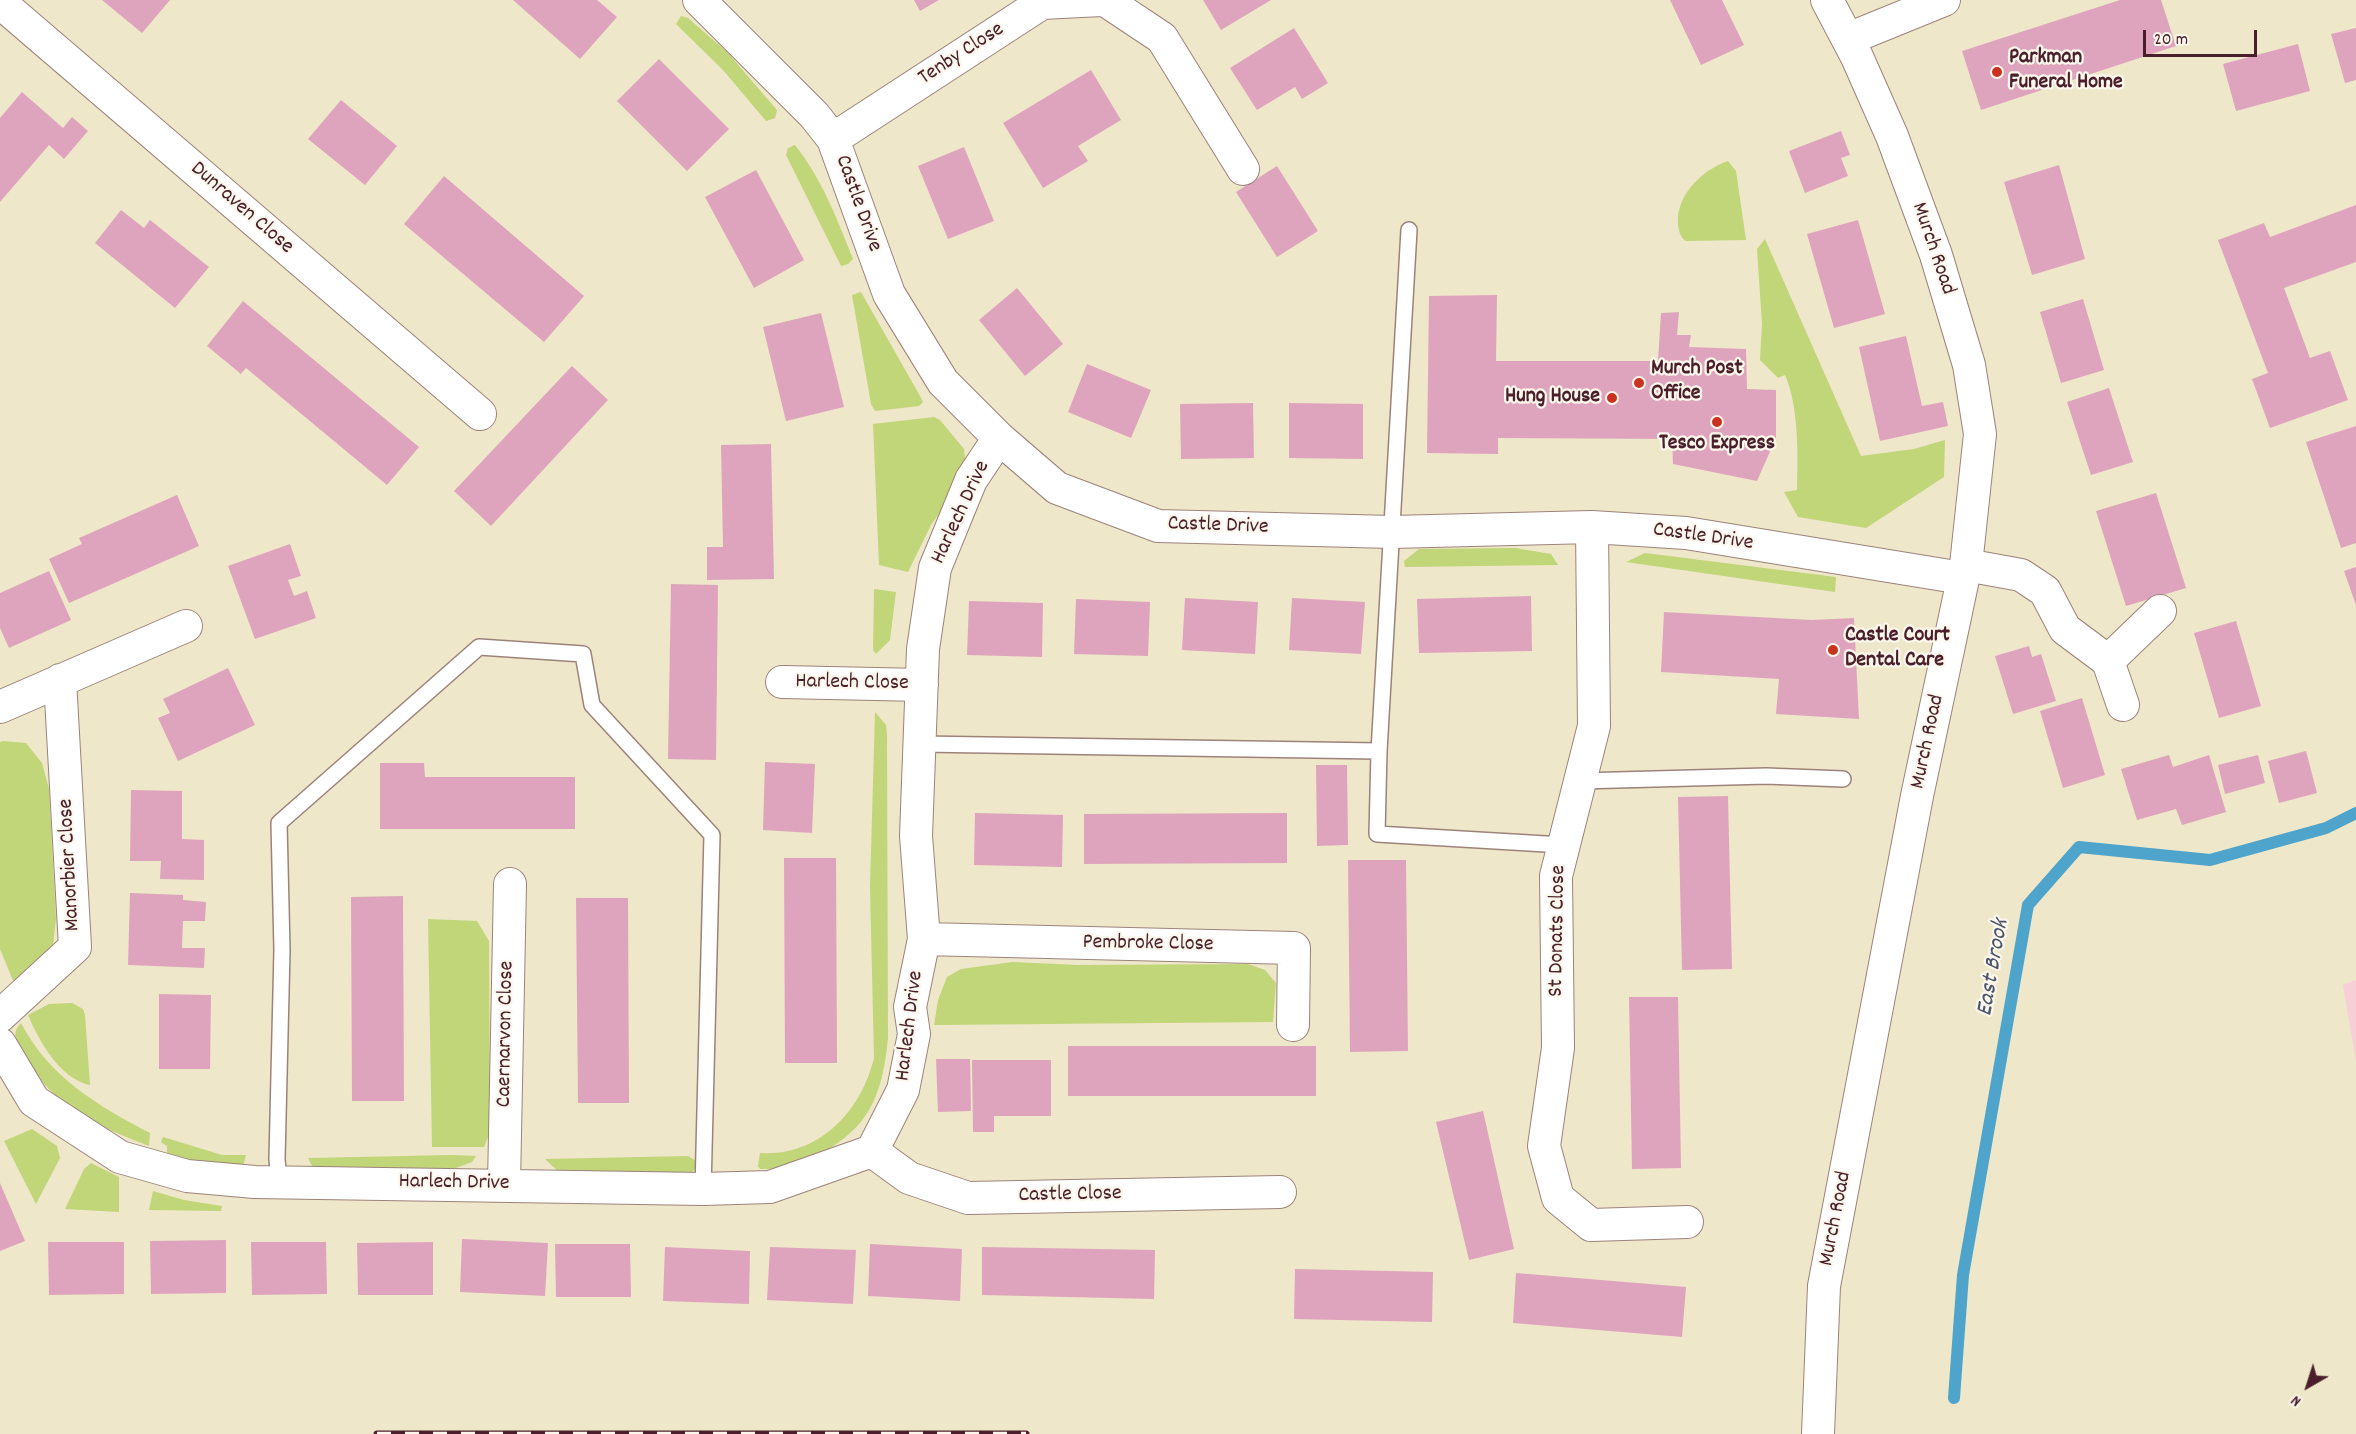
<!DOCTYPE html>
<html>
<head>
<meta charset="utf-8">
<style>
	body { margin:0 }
	#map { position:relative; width:2356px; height:1434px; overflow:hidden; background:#eee7c9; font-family:Dekko,sans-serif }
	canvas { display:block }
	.north { position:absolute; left:2278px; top:1356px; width:60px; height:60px; -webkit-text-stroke:4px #fbf7ec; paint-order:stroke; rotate:219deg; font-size:16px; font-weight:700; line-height:24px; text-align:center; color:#4a1f2b }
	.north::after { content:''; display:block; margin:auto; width:21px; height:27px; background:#4a1f2b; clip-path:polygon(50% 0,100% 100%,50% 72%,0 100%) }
	.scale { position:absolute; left:2143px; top:30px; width:114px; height:27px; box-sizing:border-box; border:3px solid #4a1f2b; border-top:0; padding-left:8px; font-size:18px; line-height:21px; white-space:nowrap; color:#4a1f2b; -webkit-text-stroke:4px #fbf7ec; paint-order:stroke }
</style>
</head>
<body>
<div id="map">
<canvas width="2356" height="1434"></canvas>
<div class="north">N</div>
<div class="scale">20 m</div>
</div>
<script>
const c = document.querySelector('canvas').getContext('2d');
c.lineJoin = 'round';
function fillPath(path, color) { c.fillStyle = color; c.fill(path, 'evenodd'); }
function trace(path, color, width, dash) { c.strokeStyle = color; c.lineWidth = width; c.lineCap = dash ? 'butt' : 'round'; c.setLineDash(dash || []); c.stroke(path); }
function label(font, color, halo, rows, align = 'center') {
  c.font = font + ' Dekko,sans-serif'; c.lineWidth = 4.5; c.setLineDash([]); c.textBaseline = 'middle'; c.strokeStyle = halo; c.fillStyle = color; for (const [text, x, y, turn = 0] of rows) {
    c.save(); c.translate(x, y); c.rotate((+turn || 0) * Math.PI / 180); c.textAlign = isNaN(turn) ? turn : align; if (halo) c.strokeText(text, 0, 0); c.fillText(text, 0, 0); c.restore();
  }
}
fillPath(new Path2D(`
	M2356 980V1061L2343 985Z`), '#f6cfd7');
fillPath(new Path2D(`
	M681 16 688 18 727 52 777 110 775 118 766 121 723 70 676 24Z
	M795 145C822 179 837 219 853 259L848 264 841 266 786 155 788 148Z
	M1728 161 1736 171 1746 240 1686 241C1680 237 1679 231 1678 224 1676 195 1702 170 1728 161Z
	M1765 239 1861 456 1914 449 1945 440 1944 477 1866 528 1798 517 1784 492 1797 490C1798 457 1799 406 1785 375L1778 378 1760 360 1762 324 1757 249Z
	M861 292 920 396 923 402 919 406 875 411 871 404 852 295Z
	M934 417 940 420 964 449 966 467 958 487 931 525 908 572 879 565 873 424Z
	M1515 548 1551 554 1558 565 1405 567 1404 561 1419 549Z
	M1645 553 1836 577 1835 592 1626 562Z
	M874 589 896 592 890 640 876 654 873 650Z
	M875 712 886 725 887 735 888 1039C885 1065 882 1087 869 1110 850 1144 798 1171 760 1169L758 1166 760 1153C818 1157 861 1112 874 1058L870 887Z
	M3 741 26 743 42 763 49 789 56 918 53 946 14 983 0 949V742Z
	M428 919 477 921 489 941 490 1132 484 1147H432Z
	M1012 962 1078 965 1248 964 1265 970 1276 983 1273 1022 934 1025 938 1000 947 977 961 969Z
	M72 1003 83 1009 85 1015 90 1085C60 1079 39 1041 28 1015L49 1004Z
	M21 1023C49 1077 98 1106 150 1133L149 1146C95 1125 54 1108 24 1055 17 1042 10 1034 21 1023Z
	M32 1129 57 1146 60 1158 36 1204 4 1141Z
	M163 1137 222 1155H246L242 1170 204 1164 167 1153V1146L161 1142Z
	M453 1155 476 1156 472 1162 448 1171 315 1172 308 1158Z
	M688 1156 698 1162 692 1173 562 1175 545 1159Z
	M91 1163 119 1177V1212L65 1209 84 1169Z
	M153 1191 184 1200 222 1206 221 1211 149 1210Z`), '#c1d579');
trace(new Path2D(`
	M1954 1398 1963 1275 2028 905 2079 847 2210 860 2326 828 2356 813`), '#4ea4cb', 12);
fillPath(new Path2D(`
	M102 0H170L142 33Z
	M513 0H597L617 17 580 59Z
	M914 0H939L920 11Z
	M1203 0H1271L1221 30Z
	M1670 0H1722L1744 45 1701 65Z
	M2120 0H2161L2176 46 1981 110 1962 51Z
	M1294 28 1328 83 1302 99 1295 87 1257 110 1230 68Z
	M2356 28V80L2345 83 2331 34Z
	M2298 44 2310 91 2236 111 2223 64Z
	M659 59 729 129 687 171 617 101Z
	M1091 70 1121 120 1078 146 1088 161 1043 188 1003 123Z
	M22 92 63 128 72 117 88 131 64 159 49 145 0 202V118Z
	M341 100 397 146 365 185 308 139Z
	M1841 131 1850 155 1841 158 1848 176 1805 193 1789 151Z
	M964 147 994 221 948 239 918 166Z
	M2059 165 2085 259 2032 275 2004 182Z
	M1277 166 1318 231 1277 257 1236 192Z
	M756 170 804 260 754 288 705 197Z
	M444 176 584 296 544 342 404 224Z
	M2356 205V262L2284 288 2310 358 2330 351 2348 400 2270 428 2252 379 2268 373 2218 240 2264 223 2270 237Z
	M121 210 144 228 150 220 209 267 175 308 95 243Z
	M1858 220 1885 314 1834 328 1807 234Z
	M1017 288 1063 344 1025 376 979 320Z
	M1497 295 1496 361H1658L1661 313 1679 312 1677 335H1691L1689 347 1746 349 1747 389 1776 390V438L1757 481 1673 464 1672 439 1498 438V454L1427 453 1429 296Z
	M2083 299 2104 370 2061 383 2040 312Z
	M243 301 419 447 387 485 246 368 241 374 207 346Z
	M821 313 844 407 786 421 763 327Z
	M1906 336 1922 406 1943 402 1948 426 1880 441 1859 347Z
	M1087 364 1151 390 1131 438 1068 412Z
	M572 366 608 400 491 526 454 491Z
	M2109 388 2133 462 2091 475 2067 402Z
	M1253 403 1254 458 1181 459 1180 404Z
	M1289 403 1363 404V459L1289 458Z
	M2356 426V543L2341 548 2306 442Z
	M771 444 774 579 707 580V547H723L721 445Z
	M2156 493 2186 588 2126 606 2096 511Z
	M177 495 199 546 69 603 49 559 82 544 79 538Z
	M290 544 301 576 288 580 294 596 307 591 316 618 255 639 228 566Z
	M2356 567V605L2344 571Z
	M49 571 71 620 9 648 0 628V593Z
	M671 584 718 585 716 760 668 759Z
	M1531 596 1532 651 1419 653 1417 599Z
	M1185 598 1258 602 1255 654 1182 650Z
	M1292 598 1365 602 1361 654 1289 650Z
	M1076 599 1150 602 1148 656 1074 654Z
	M969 601 1043 603 1042 657 967 655Z
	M1664 612 1812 620 1854 618 1859 719 1776 714 1779 679 1661 672Z
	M2236 621 2261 706 2219 718 2194 633Z
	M2029 646 2032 657 2041 654 2056 701 2013 714 1995 656Z
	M228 668 255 725 178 761 158 718 170 713 163 699Z
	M2082 698 2105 775 2063 788 2040 711Z
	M2306 751 2317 793 2279 803 2268 761Z
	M2169 755 2173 767 2209 755 2226 812 2182 825 2176 809 2137 820 2121 769Z
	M2258 755 2265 783 2225 794 2218 765Z
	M765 762 815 764 812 833 763 830Z
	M380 763H424L425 777H575V829H380Z
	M1316 765H1347L1348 845 1317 846Z
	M131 790 182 791V839L204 840V880L160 879 161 861H130Z
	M1728 796 1732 969 1682 970 1678 797Z
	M975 813 1063 815 1062 867 974 865Z
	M1287 813V863L1084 864V814Z
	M784 858H836L837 1063H785Z
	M1348 860H1406L1408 1051 1350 1052Z
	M130 893 183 895V900L206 902 205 921H183L182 948H205L204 968 128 965Z
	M403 896 404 1101H352L351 897Z
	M576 898H628L629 1103H578Z
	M159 994 211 995 210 1069H159Z
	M1629 997H1678L1681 1168 1632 1169Z
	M1068 1046H1316V1096H1068Z
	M936 1059H970L971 1111 938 1112Z
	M972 1060H1051V1116H994V1132H973Z
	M1483 1111 1514 1249 1469 1260 1436 1122Z
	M0 1183 25 1241 0 1251Z
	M462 1239 548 1243 545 1296 460 1292Z
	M226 1240V1293L151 1294 150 1241Z
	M48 1242H124V1294L49 1295Z
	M251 1242H326L327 1294 252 1295Z
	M433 1242V1295H358L357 1243Z
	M555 1244H630L631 1297H556Z
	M870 1244 962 1249 960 1301 868 1296Z
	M665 1247 750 1251 749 1304 663 1301Z
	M770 1247 856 1250 853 1304 767 1300Z
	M982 1247 1155 1250 1154 1299 982 1295Z
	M1295 1269 1433 1272 1432 1322 1294 1319Z
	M1516 1273 1686 1287 1682 1337 1513 1323Z`), '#dfa4bd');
const service = new Path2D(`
	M1409 230 1379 751 1377 834 1563 845
	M920 744 1379 751
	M1580 781 1766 776 1843 779
	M279 1182 277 1159 282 950 279 823 479 647 583 654 592 705 712 835 703 1189`);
const minor = new Path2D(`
	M699 0 814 115 833 139 889 294 943 382 999 438 1057 488 1158 526 1392 532 1592 527 1686 533 1962 578
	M1105 0 1162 38 1243 169
	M2 4 480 414
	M1848 39 1944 0
	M833 139 1042 3 1101 0
	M1592 527 1594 726 1556 876 1558 1048 1544 1146 1558 1198 1591 1225 1687 1222
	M1966 565 2021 575 2045 591 2065 629 2108 661 2123 705
	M2108 661 2160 611
	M782 682 922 685
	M0 707 186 626
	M924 939 1294 948 1293 1025
	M0 1016 75 947 60 680
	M0 1044 34 1101 120 1157 187 1176 255 1182 703 1189 770 1187 872 1151 903 1090 914 1034 910 1007 924 939 916 836 923 649 935 568 971 480 999 438
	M872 1151 909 1178 968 1198 1280 1192
	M504 1184 510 884
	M1818 1434 1824 1286 1917 796 1966 565 1980 434 1969 365 1936 255 1892 136 1857 57 1827 0`);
trace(service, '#9c837a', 18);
trace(minor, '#9c837a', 34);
trace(service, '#fff', 15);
trace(minor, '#fff', 32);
const rail = new Path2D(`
	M377 1434H1026`);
trace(rail, '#4a1f2b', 7);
trace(rail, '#fbf7ec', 4.5, [14]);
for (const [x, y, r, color] of [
	[1997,72,6,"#c8321e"],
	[1639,383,6,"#c8321e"],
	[1612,398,6,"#c8321e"],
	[1717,422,6,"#c8321e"],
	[1833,650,6,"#c8321e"]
]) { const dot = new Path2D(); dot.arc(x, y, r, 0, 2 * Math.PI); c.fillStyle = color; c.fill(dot); trace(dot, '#fbf7ec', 2); }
label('22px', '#4a1f2b', '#fbf7ec', [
	["Tenby Close",962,55,-33],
	["Castle Drive",857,204,70],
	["Dunraven Close",241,209,41],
	["Murch Road",1932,249,71],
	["Harlech Drive",962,513,-65],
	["Castle Drive",1218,527,2],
	["Castle Drive",1703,538,8],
	["Harlech Close",852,684,1],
	["Murch Road",1929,742,-78],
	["Manorbier Close",71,865,-93],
	["St Donats Close",1559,931,-89],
	["Pembroke Close",1148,945,1],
	["Harlech Drive",911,1026,-83],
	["Caernarvon Close",507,1034,-89],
	["Harlech Drive",454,1184,1],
	["Castle Close",1070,1196,-1],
	["Murch Road",1837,1219,-79]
]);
label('bold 22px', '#4a1f2b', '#fbf7ec', [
	["Parkman",2009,59],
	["Funeral Home",2009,84],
	["Murch Post",1651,370],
	["Office",1651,395],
	["Hung House",1600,398,"right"],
	["Tesco Express",1717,445,"center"],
	["Castle Court",1845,637],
	["Dental Care",1845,662]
], 'left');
label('italic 24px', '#4c546b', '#fbf7ec', [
	["East Brook",1995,968,-80]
]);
</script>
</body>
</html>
